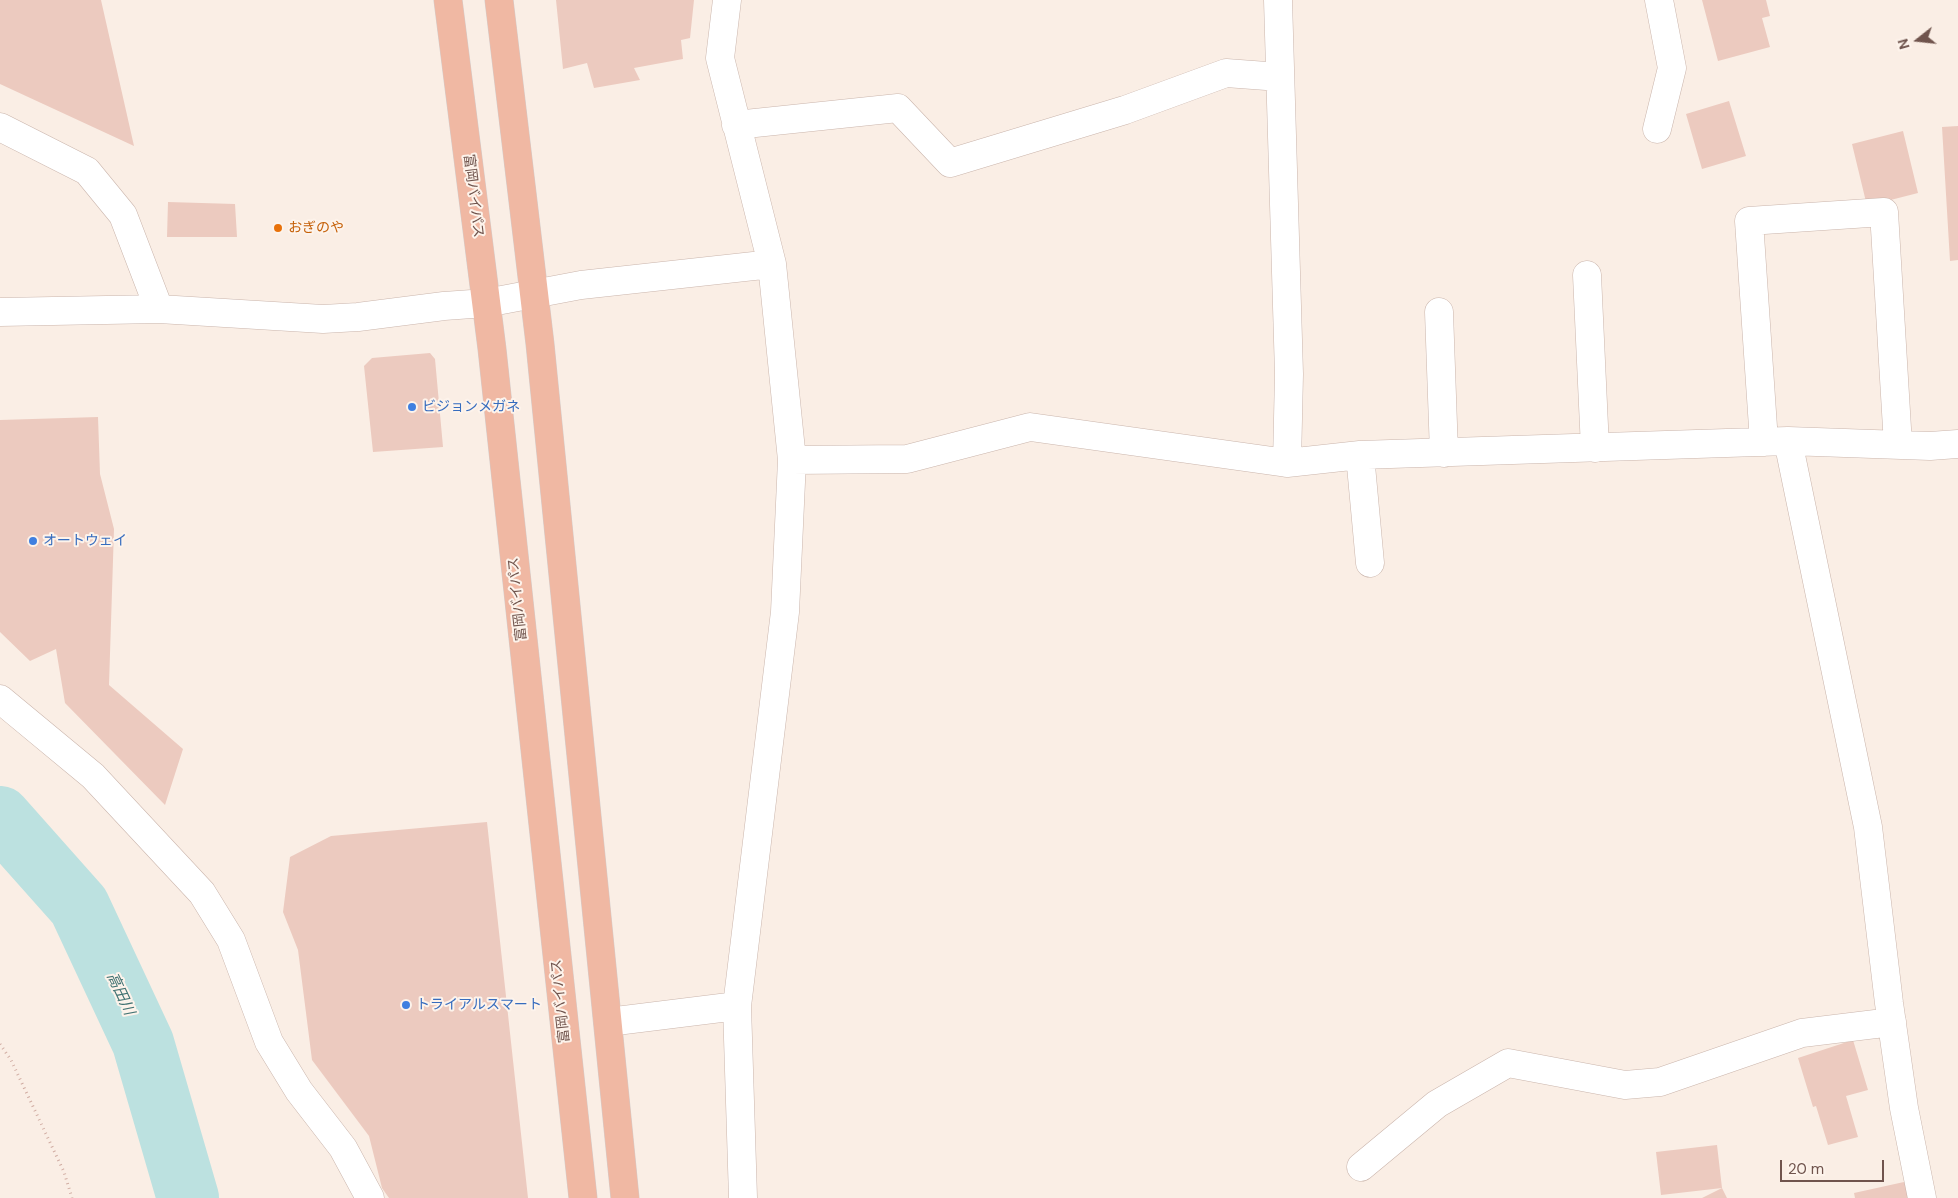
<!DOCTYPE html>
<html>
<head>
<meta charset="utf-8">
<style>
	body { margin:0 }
	#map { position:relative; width:1958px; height:1198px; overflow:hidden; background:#faeee5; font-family:"DM Sans",sans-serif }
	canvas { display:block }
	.north { position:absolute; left:1893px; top:15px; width:50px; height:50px; -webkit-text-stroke:4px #fdf3eb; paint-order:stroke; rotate:254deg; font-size:14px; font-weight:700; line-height:20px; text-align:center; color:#70544d }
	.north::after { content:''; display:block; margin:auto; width:18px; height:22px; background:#70544d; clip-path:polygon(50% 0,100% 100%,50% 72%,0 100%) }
	.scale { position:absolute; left:1780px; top:1160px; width:104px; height:22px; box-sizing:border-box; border:2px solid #70544d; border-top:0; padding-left:6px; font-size:15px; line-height:18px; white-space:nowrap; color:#70544d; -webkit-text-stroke:4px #fdf3eb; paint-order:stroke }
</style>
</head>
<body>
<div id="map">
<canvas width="1958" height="1198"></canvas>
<div class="north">N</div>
<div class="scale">20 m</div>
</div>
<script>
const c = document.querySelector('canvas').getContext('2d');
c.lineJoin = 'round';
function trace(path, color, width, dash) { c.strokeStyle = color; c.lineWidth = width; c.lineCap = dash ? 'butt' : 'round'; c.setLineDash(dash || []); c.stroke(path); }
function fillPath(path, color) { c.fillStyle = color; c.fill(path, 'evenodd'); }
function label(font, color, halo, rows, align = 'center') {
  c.font = font + ' "DM Sans","Noto Sans JP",sans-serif'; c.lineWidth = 4; c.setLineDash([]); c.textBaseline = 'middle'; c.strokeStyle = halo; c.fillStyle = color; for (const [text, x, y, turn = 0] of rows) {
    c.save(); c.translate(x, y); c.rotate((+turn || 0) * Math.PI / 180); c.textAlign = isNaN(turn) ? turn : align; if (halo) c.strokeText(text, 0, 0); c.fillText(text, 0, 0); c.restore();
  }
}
trace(new Path2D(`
	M0 817 79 906 143 1043 188 1198`), '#bce1e0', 62);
fillPath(new Path2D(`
	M0 0H101L134 146 0 84Z
	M556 0H694L690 38 681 40 683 59 634 68 640 80 594 88 587 63 563 69Z
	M1702 0H1766L1770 16 1762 18 1770 47 1718 61Z
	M1729 101 1746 156 1702 169 1686 114Z
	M1958 126V260L1950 261 1942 127Z
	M1903 131 1918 193 1867 206 1852 144Z
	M168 202 235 204 237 237H167Z
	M430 353 435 359 443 447 373 452 364 366 372 358Z
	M98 417 100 474 114 529 109 685 183 749 165 805 65 703 56 649 30 661 0 632V420Z
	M487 822 528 1198H389L382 1188 369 1136 312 1060 298 950 283 912 290 857 331 836Z
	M1853 1040 1868 1090 1846 1096 1858 1137 1828 1145 1816 1106 1813 1107 1798 1058Z
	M1717 1145 1722 1188 1661 1195 1656 1152Z
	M1913 1180 1917 1198H1855L1854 1193Z
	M1722 1188 1727 1198H1702Z`), '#eccabf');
const minor = new Path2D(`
	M727 0 720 58 772 264 792 460 907 459 1030 427 1287 463 1360 455 1788 441 1930 446 1958 444
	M1278 0 1289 374 1287 463
	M736 125 898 108 950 163 1125 110 1226 73 1280 77
	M0 127 87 171 123 215 159 309
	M1657 129 1672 68 1659 0
	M1587 275 1595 448
	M0 312 159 309 323 319 358 317 444 306 486 303 581 285 772 264
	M1439 312 1444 453
	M1788 441 1868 827 1889 1003 1904 1108 1922 1198
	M1764 442 1749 221 1884 212 1898 445
	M1360 455 1370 563
	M0 699 93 776 202 893 231 940 269 1042 299 1091 343 1148 370 1198
	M608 1022 737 1006
	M1361 1167 1437 1104 1508 1063 1625 1085 1660 1082 1802 1033 1892 1022
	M743 1198 737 1006 785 612 792 460`);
const trunk = new Path2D(`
	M448 0 492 349 583 1198
	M499 0 540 344 625 1198`);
trace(minor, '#cab5ac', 29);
trace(trunk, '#d4ccca', 29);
trace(new Path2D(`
	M0 1044 11 1060 64 1172 72 1198`), '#d1ada3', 3, [1, 4]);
trace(minor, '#fff', 28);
trace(trunk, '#f0b8a3', 28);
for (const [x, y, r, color] of [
	[278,228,5,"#e8710a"],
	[412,407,5,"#3f7fe0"],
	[33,541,5,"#3f7fe0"],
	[406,1005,5,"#3f7fe0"]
]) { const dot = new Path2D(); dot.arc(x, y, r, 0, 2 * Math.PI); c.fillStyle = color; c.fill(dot); trace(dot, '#fdf3eb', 2); }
label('14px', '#70544d', '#fdf3eb', [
	["富岡バイパス",473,196,83],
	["富岡バイパス",518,599,-96],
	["富岡バイパス",561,1001,-96]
]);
label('14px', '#c56008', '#fdf3eb', [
	["おぎのや",288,228]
], 'left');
label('14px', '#366cbe', '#fdf3eb', [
	["ビジョンメガネ",422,407],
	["オートウェイ",43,541],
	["トライアルスマート",416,1005]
], 'left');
label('italic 15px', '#427373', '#fdf3eb', [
	["高田川",120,994,65]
]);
</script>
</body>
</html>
